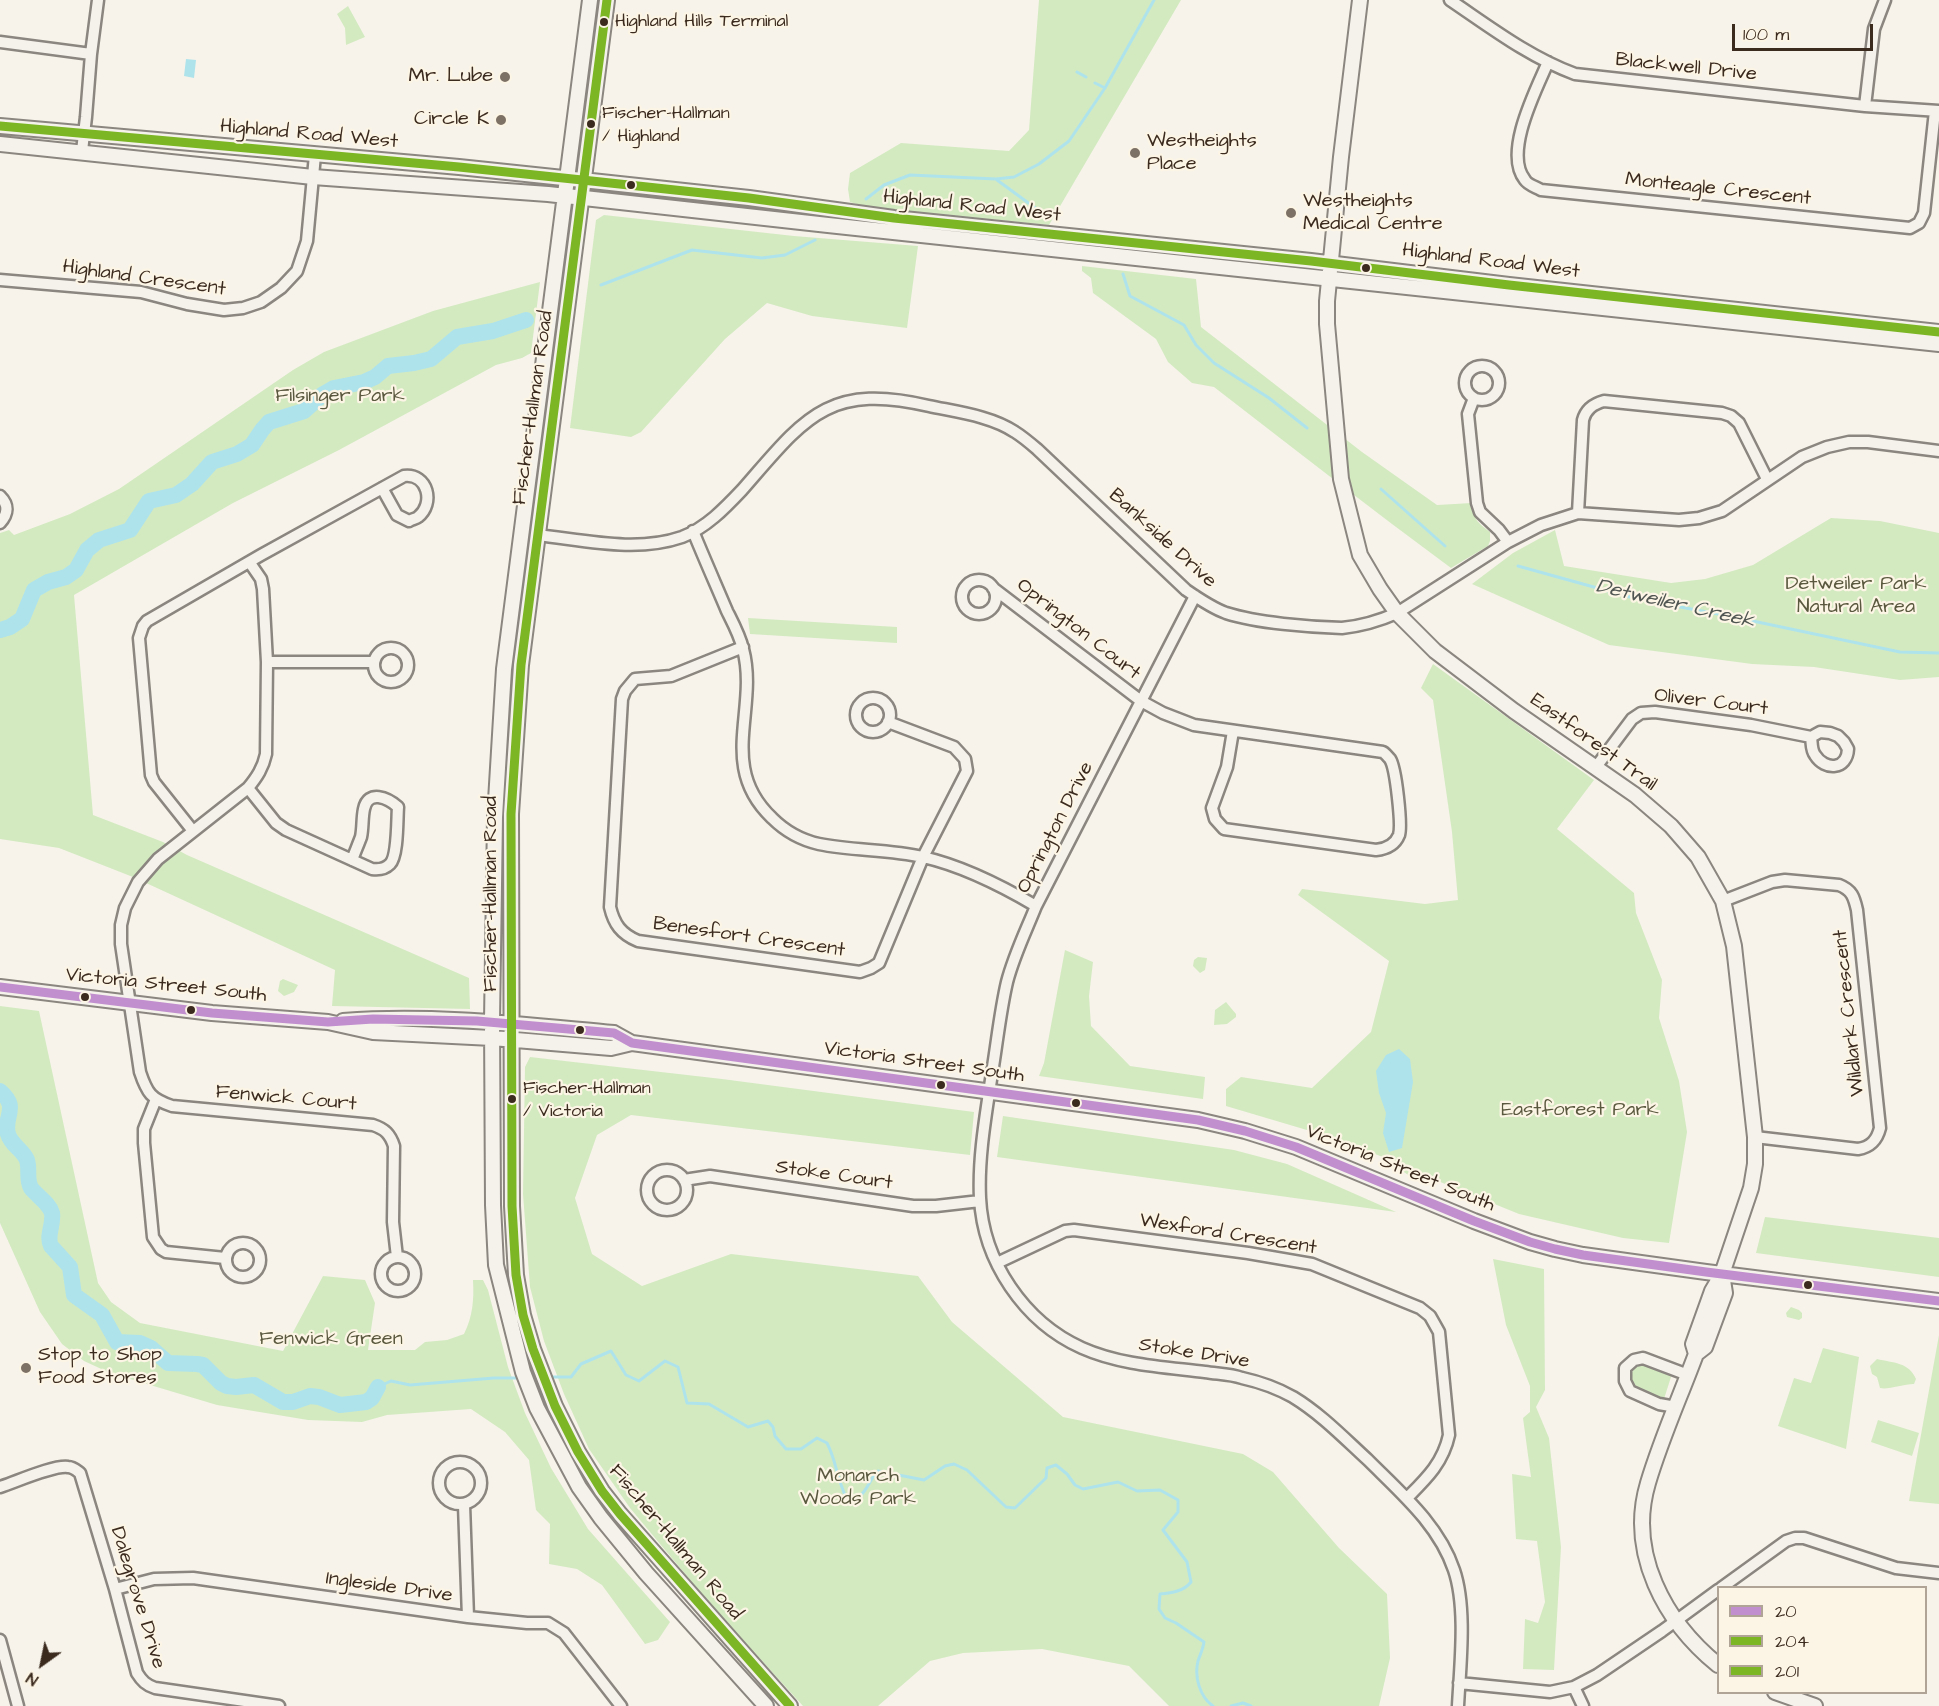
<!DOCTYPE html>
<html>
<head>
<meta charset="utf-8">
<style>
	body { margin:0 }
	#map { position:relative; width:1939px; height:1706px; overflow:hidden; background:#f7f3ea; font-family:"Architects Daughter",sans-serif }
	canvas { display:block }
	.legend { position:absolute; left:1717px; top:1586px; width:210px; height:108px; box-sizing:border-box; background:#fcf5e5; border:2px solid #afa495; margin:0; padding:8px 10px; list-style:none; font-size:18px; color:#3b2a1e }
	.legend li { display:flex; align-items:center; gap:12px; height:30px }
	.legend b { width:30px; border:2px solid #afa495 }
	.north { position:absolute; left:12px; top:1634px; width:60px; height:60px; -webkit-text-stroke:4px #fcf5e5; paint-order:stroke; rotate:213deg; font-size:16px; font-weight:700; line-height:24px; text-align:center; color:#3b2a1e }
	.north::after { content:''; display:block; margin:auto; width:21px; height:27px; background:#3b2a1e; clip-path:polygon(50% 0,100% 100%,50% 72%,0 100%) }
	.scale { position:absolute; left:1732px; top:24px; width:141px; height:27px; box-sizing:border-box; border:3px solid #3b2a1e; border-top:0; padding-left:8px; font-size:18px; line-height:21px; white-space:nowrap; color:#3b2a1e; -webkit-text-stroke:4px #fcf5e5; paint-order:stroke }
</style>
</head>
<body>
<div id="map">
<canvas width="1939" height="1706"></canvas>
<ul class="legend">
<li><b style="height:8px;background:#c18fce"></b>20</li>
<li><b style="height:8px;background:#7cb624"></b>204</li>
<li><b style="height:8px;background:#7cb624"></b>201</li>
</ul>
<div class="north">N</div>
<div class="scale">100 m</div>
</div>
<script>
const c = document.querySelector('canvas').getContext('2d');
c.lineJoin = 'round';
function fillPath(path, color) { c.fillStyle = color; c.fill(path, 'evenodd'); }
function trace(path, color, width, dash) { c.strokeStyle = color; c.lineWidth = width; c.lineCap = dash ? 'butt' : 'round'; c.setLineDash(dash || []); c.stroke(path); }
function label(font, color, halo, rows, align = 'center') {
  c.font = font + ' "Architects Daughter",sans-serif'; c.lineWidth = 4.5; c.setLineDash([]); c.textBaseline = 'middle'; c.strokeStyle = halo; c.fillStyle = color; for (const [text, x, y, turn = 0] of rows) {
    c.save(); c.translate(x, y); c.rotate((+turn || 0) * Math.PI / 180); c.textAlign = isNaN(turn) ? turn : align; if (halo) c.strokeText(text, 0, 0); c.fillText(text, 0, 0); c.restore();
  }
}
fillPath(new Path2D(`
	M1039 0H1181L1049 225 866 207 850 202 848 189 850 173 901 143 1009 151 1029 130Z
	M348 6 365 37 346 45 345 28 337 14Z
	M604 215 794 236 918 246 907 328 812 316 767 303 725 339 641 432 631 437 570 428 596 220Z
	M1082 266 1196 279 1201 327 1362 452 1437 505 1472 503C1473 519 1478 523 1490 532V541L1488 546 1451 568C1371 509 1293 448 1214 387L1192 383 1168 362 1156 339 1093 293 1091 278 1082 271Z
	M540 282 531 353 522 358 496 365 339 450 233 503 74 595 93 815 163 842 187 855 469 978 470 1009 332 1006 335 970 133 877 59 848 0 839V533L9 530 14 535 70 514 119 489 293 370 324 352 433 311Z
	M1831 518 1880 521 1939 533V677L1900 680 1814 667 1752 664 1609 645 1472 584 1513 553 1555 530 1564 566 1671 583 1705 579 1753 565Z
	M748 618 897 627V643L750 634Z
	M1433 664 1594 780 1557 829 1634 893 1636 913 1662 980 1659 1018 1679 1081 1687 1132 1669 1243 1623 1238 1519 1214 1428 1177H1411L1394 1165 1393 1161 1375 1154 1373 1158 1327 1136 1226 1106V1089L1241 1077 1312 1088 1371 1032 1389 961 1298 895 1302 889 1425 904 1458 900 1452 832 1433 700 1421 688Z
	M1065 950 1093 962 1089 996 1091 1026 1130 1066 1205 1077 1203 1099 1039 1076 1044 1063Z
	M1198 957 1207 958 1205 970 1200 973 1193 966 1194 960Z
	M283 979 298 985 294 992 284 996 278 991 280 981Z
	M1226 1002 1236 1014V1017L1227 1024 1214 1025 1215 1010Z
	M0 1006 39 1011 98 1283 111 1302 140 1323 283 1351 323 1276 365 1280 375 1303 368 1350H415L425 1342 447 1340 464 1334C473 1316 474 1299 473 1280H483L488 1290 508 1367 525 1413 551 1468 588 1529 670 1622 658 1640 645 1644 602 1585 577 1569 549 1564 550 1524 536 1510 529 1460 505 1432 471 1409 387 1415 362 1422 308 1420 217 1405 110 1373 84 1361 62 1344 40 1312 0 1223Z
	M530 1057 722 1079 974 1112 970 1155 631 1115 597 1135 575 1198 592 1254 642 1286 731 1254 918 1276 952 1322 1063 1417 1243 1454 1273 1472 1339 1548 1387 1594 1390 1658 1379 1706H1169L1129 1666 1042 1649 963 1653 930 1661 878 1706H803L711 1605 630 1508 589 1449 564 1394 544 1341 530 1287 523 1194 525 1067Z
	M1003 1116 1234 1150 1287 1164 1396 1212 997 1157Z
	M1765 1217 1939 1238V1277L1756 1253Z
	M1493 1259 1544 1269 1545 1390 1536 1407 1549 1438 1561 1547 1554 1670 1523 1669 1525 1619 1538 1623 1545 1602 1537 1541 1516 1539 1512 1474 1531 1477 1523 1418 1530 1412V1386L1506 1325Z
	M1791 1307 1799 1310 1802 1313V1318L1799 1320 1787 1317 1786 1313Z
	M1939 1335V1504L1909 1501Z
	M1823 1348 1859 1357 1846 1449 1778 1426 1794 1378 1811 1383Z
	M1877 1359C1893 1363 1909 1362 1916 1379L1914 1384C1903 1384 1888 1390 1880 1388L1877 1377 1872 1374 1870 1366Z
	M1638 1366H1646L1670 1374 1671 1377 1664 1399 1634 1388 1630 1384C1629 1376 1631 1371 1638 1366Z
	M1878 1420 1919 1433 1912 1456 1871 1442Z`), '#d3eac1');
fillPath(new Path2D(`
	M186 59 196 60 194 78 184 76Z
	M1399 1049 1410 1059 1413 1082 1402 1148 1389 1152 1383 1133 1386 1113 1379 1093 1376 1071 1386 1055Z`), '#aee3ec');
trace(new Path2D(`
	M1077 72 1086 77
	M1095 83 1105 88
	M997 180 1038 210
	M866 199 884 185 910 175 996 179 1014 177 1039 164 1069 141 1105 88 1154 0
	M1123 274 1130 296 1184 325 1196 345 1214 363 1269 398 1307 428
	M601 285 692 250 762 258 785 255 815 240
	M1381 489 1445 546
	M1518 566 1637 599 1729 616 1900 652 1939 653
	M547 1377H571L581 1364 611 1351 626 1375 639 1381 665 1361 678 1367 687 1403 709 1404 748 1427 768 1421 773 1427 775 1436 786 1449H801L817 1438 827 1443C836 1460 837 1479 846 1497L860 1496C869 1488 870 1478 878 1471L924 1480 945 1466 954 1464 967 1470 1006 1507 1015 1508 1046 1478 1047 1468 1056 1465 1067 1474 1075 1485 1083 1489 1118 1482 1137 1491 1160 1490 1178 1500V1512L1163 1530 1187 1562 1191 1582C1184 1591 1172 1593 1160 1594L1159 1609 1165 1618 1176 1623 1204 1642C1203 1649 1200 1655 1198 1661 1194 1677 1200 1697 1213 1706
	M378 1387 391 1381 410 1385 494 1378H519
	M1231 1706 1243 1703 1251 1706`), '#aee3ec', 3);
trace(new Path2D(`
	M0 630 10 627 22 619 34 590 48 582 66 577 76 570 87 550 99 540 130 530 149 501 176 495 192 484 212 462 237 454 252 445 262 430 269 422 304 411 322 395 334 388 364 382 375 377 388 366 414 363 431 359 457 337 493 331 526 320
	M0 1091C20 1108 3 1116 8 1134 11 1145 23 1150 27 1160 30 1169 26 1179 31 1188 37 1196 49 1203 52 1213 54 1224 46 1236 51 1246L70 1267 74 1295 102 1315 117 1342 140 1343 151 1348 168 1363 197 1364 203 1365 221 1383 227 1386 236 1387 254 1385 283 1402H293L310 1396 319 1397 340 1405 366 1402 372 1398 378 1387`), '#aee3ec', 16);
const street = new Path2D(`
	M1450 0C1490 27 1529 57 1575 74L1865 106 1939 111
	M0 42 91 54
	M1548 62C1536 90 1503 153 1525 180 1528 185 1536 187 1541 190L1910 228 1919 223 1924 213 1935 111
	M1865 106 1874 29 1885 0
	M82 151 86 117 91 54 98 0
	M0 280 141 292 187 304 224 310 243 308 261 302 281 288 297 271 307 241 315 155
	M1465 383a17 17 0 1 1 34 0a17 17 0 1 1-34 0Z
	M1474 398 1468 414 1477 503 1480 512 1499 530 1508 542
	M0 496C9 505 8 514 0 523
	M1578 513 1583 420C1586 409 1593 404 1604 401L1722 413 1731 416 1739 423 1767 479
	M693 531C704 558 716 585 727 611 733 623 740 636 743 649 759 709 717 766 772 818 785 831 801 840 819 844 853 851 889 849 923 857 963 866 1002 886 1036 906
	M537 535C584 540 636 553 682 537 706 528 725 508 742 490 804 419 827 382 929 406 957 412 991 416 1015 432 1023 437 1030 443 1037 449L1186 590C1199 599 1212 608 1226 613 1257 623 1309 627 1342 628 1361 626 1379 621 1397 613L1508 542 1541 525 1578 513 1679 520 1699 518 1722 511 1802 457 1827 447 1849 442H1868L1939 451
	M250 563 261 579 263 589 267 662 266 754C263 768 257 777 248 788L158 859 138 882 125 908 121 925V944L140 1072C147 1093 151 1099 172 1106L373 1125C385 1129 390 1134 394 1146L393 1222 397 1257
	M962 597a17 17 0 1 1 34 0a17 17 0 1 1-34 0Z
	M993 588 1141 701 1163 713 1194 725 1383 752C1384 752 1389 758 1390 759 1396 768 1402 825 1399 835 1395 845 1386 849 1376 850L1224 829 1215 819 1212 808 1227 767 1233 731
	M1195 596 1036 906C1026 931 1014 955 1007 982 1000 1012 997 1043 992 1073 986 1114 978 1157 980 1198 983 1261 1024 1322 1082 1348 1120 1365 1164 1367 1205 1372 1217 1374 1230 1374 1242 1378 1260 1382 1277 1388 1293 1397 1321 1414 1344 1438 1368 1460 1401 1493 1439 1525 1454 1570 1467 1608 1460 1666 1458 1706
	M743 647 671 676 635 679 625 691 622 699 610 907C614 924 621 934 638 941L860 972 871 968 879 963 923 857 967 771 965 759 954 747 888 722
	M374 665a17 17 0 1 1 34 0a17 17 0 1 1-34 0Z
	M267 662H374
	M856 715a17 17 0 1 1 34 0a17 17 0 1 1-34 0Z
	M1596 767 1632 719 1641 713 1655 712 1751 725 1811 737 1820 732 1830 733 1838 736 1844 742 1848 749C1847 770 1825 771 1815 755 1811 750 1812 743 1811 737
	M248 788 276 823 286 830 372 869C379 870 385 869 390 864 398 856 397 820 398 807 388 798 368 789 364 809 362 818 363 828 361 837 358 845 355 852 352 860
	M193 831 154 782 151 775 139 638 143 626 147 621 261 555 404 476C428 473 435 504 418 517 416 519 412 519 409 521L397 515 382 488
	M1723 901 1772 882 1785 880 1839 885C1852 890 1854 897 1857 910L1880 1128C1877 1140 1871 1147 1858 1149L1755 1137
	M156 1099 144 1129V1143L153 1237 161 1249 166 1252 225 1258
	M647 1190a20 20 0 1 1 40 0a20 20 0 1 1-40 0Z
	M684 1180 710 1176 913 1206H936L980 1201
	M226 1260a17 17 0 1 1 34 0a17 17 0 1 1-34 0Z
	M381 1274a17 17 0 1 1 34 0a17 17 0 1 1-34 0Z
	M997 1263 1065 1231 1074 1230 1248 1253 1312 1264 1420 1308 1430 1316 1439 1332 1449 1435C1443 1463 1426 1479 1407 1498
	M1676 1407 1659 1404 1630 1391 1625 1381V1368L1634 1360 1643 1358 1688 1375
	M439 1483a21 21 0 1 1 42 0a21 21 0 1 1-42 0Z
	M0 1487C16 1482 53 1465 68 1467 73 1467 76 1470 80 1473L115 1589 137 1673C142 1681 146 1685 155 1688L279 1706
	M464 1505 468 1617
	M1721 1588 1786 1541 1795 1538H1804L1896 1568 1939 1573
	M115 1589 154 1579 193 1578 468 1617 527 1623H548L564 1633 621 1706
	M0 1640 18 1706
	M1459 1683 1550 1692 1574 1687 1597 1675 1662 1631 1718 1590
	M1574 1687 1583 1706`);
const secondary = new Path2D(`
	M590 0 504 669 495 817 492 1021 493 1205 496 1265 523 1372 537 1408 579 1487 601 1518 646 1573 766 1706
	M607 0 521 665 511 814 512 1206 516 1275 523 1315 533 1349 555 1406 578 1452 602 1491 620 1514 790 1706
	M1360 0 1341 157 1327 301V324L1341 479 1360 555 1380 589 1397 613 1435 651 1514 711 1635 795 1671 826 1698 857 1723 901 1734 946 1755 1137V1164L1751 1188 1722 1274 1712 1291 1693 1344 1696 1354
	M0 126 459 167 601 182 749 198 894 218 1311 261 1509 285 1939 332
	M0 144 313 177 548 194 828 225 1939 344
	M0 987 212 1013 328 1022 373 1032 492 1038 611 1048 632 1043 1198 1120 1245 1131 1296 1147 1474 1221 1530 1242 1555 1249 1583 1255 1706 1272 1939 1301
	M343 1021C434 1014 524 1025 614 1033L632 1043
	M1718 1665C1665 1622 1627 1553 1648 1483 1661 1439 1680 1397 1696 1354L1705 1347 1725 1293 1722 1274
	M1775 1692 1815 1706`);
trace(street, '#8b867f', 15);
trace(secondary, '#8b867f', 18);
trace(street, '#f5f2ec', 10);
trace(secondary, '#f5f2ec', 14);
trace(new Path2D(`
	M0 987 212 1013 328 1022 373 1019 477 1021 614 1033 632 1043 1198 1120 1245 1131 1296 1147 1474 1221 1530 1242 1555 1249 1583 1255 1706 1272 1939 1301`), '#c18fce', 9);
trace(new Path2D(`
	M0 126 459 167 601 182 749 198 894 218 1311 261 1509 285 1939 332`), '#7cb624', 9);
trace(new Path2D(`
	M607 0 521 665 511 814 512 1206 516 1275 523 1315 533 1349 555 1406 578 1452 602 1491 620 1514 790 1706`), '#7cb624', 9);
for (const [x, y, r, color] of [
	[604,22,5,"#3b2a1e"],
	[505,77,6,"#7d7065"],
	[501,120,6,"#7d7065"],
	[591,124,5,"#3b2a1e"],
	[1135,153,6,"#7d7065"],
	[631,185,5,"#3b2a1e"],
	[1291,213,6,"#7d7065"],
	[1366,268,5,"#3b2a1e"],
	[85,997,5,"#3b2a1e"],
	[191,1010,5,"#3b2a1e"],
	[580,1030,5,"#3b2a1e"],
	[941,1085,5,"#3b2a1e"],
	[512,1099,5,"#3b2a1e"],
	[1076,1103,5,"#3b2a1e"],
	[1808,1285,5,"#3b2a1e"],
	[26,1368,6,"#7d7065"]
]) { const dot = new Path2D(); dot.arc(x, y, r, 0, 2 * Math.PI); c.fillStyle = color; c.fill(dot); trace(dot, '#fcf5e5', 2); }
label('18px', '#3b2a1e', '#fcf5e5', [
	["Highland Hills Terminal",615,22],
	["Fischer-Hallman",602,114],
	["/ Highland",602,137],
	["Fischer-Hallman",523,1089],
	["/ Victoria",523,1112]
], 'left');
label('20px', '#3b2a1e', '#fcf5e5', [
	["Blackwell Drive",1686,68,6],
	["Highland Road West",309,135,5],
	["Monteagle Crescent",1718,190,6],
	["Highland Road West",972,207,6],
	["Highland Road West",1491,262,7],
	["Highland Crescent",144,279,8],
	["Fischer-Hallman Road",534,408,-82],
	["Bankside Drive",1162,539,42],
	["Oprington Court",1078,630,38],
	["Oliver Court",1711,703,7],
	["Eastforest Trail",1593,743,36],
	["Oprington Drive",1056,828,-63],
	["Fischer-Hallman Road",492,894,-90],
	["Benesfort Crescent",749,938,8],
	["Victoria Street South",166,986,6],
	["Wildlark Crescent",1850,1013,-96],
	["Victoria Street South",924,1063,8],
	["Fenwick Court",286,1099,5],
	["Victoria Street South",1400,1169,22],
	["Stoke Court",834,1176,8],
	["Wexford Crescent",1228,1235,9],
	["Stoke Drive",1194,1354,9],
	["Fischer-Hallman Road",675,1543,50],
	["Ingleside Drive",389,1588,8],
	["Dalegrove Drive",137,1598,73]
]);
label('20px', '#3b2a1e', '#fcf5e5', [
	["Mr. Lube",493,77,"right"],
	["Circle K",489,120,"right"],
	["Westheights",1147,142],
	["Place",1147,165],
	["Westheights",1303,202],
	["Medical Centre",1303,225],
	["Stop to Shop",38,1356],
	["Food Stores",38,1379]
], 'left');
label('20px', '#5a583e', '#fcf5e5', [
	["Filsinger Park",340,397],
	["Detweiler Park",1856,585],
	["Natural Area",1856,608],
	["Eastforest Park",1580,1111],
	["Fenwick Green",331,1340],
	["Monarch",858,1477],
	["Woods Park",858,1500]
]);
label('italic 21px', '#505652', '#fcf5e5', [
	["Detweiler Creek",1675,605,13]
]);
</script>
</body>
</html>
